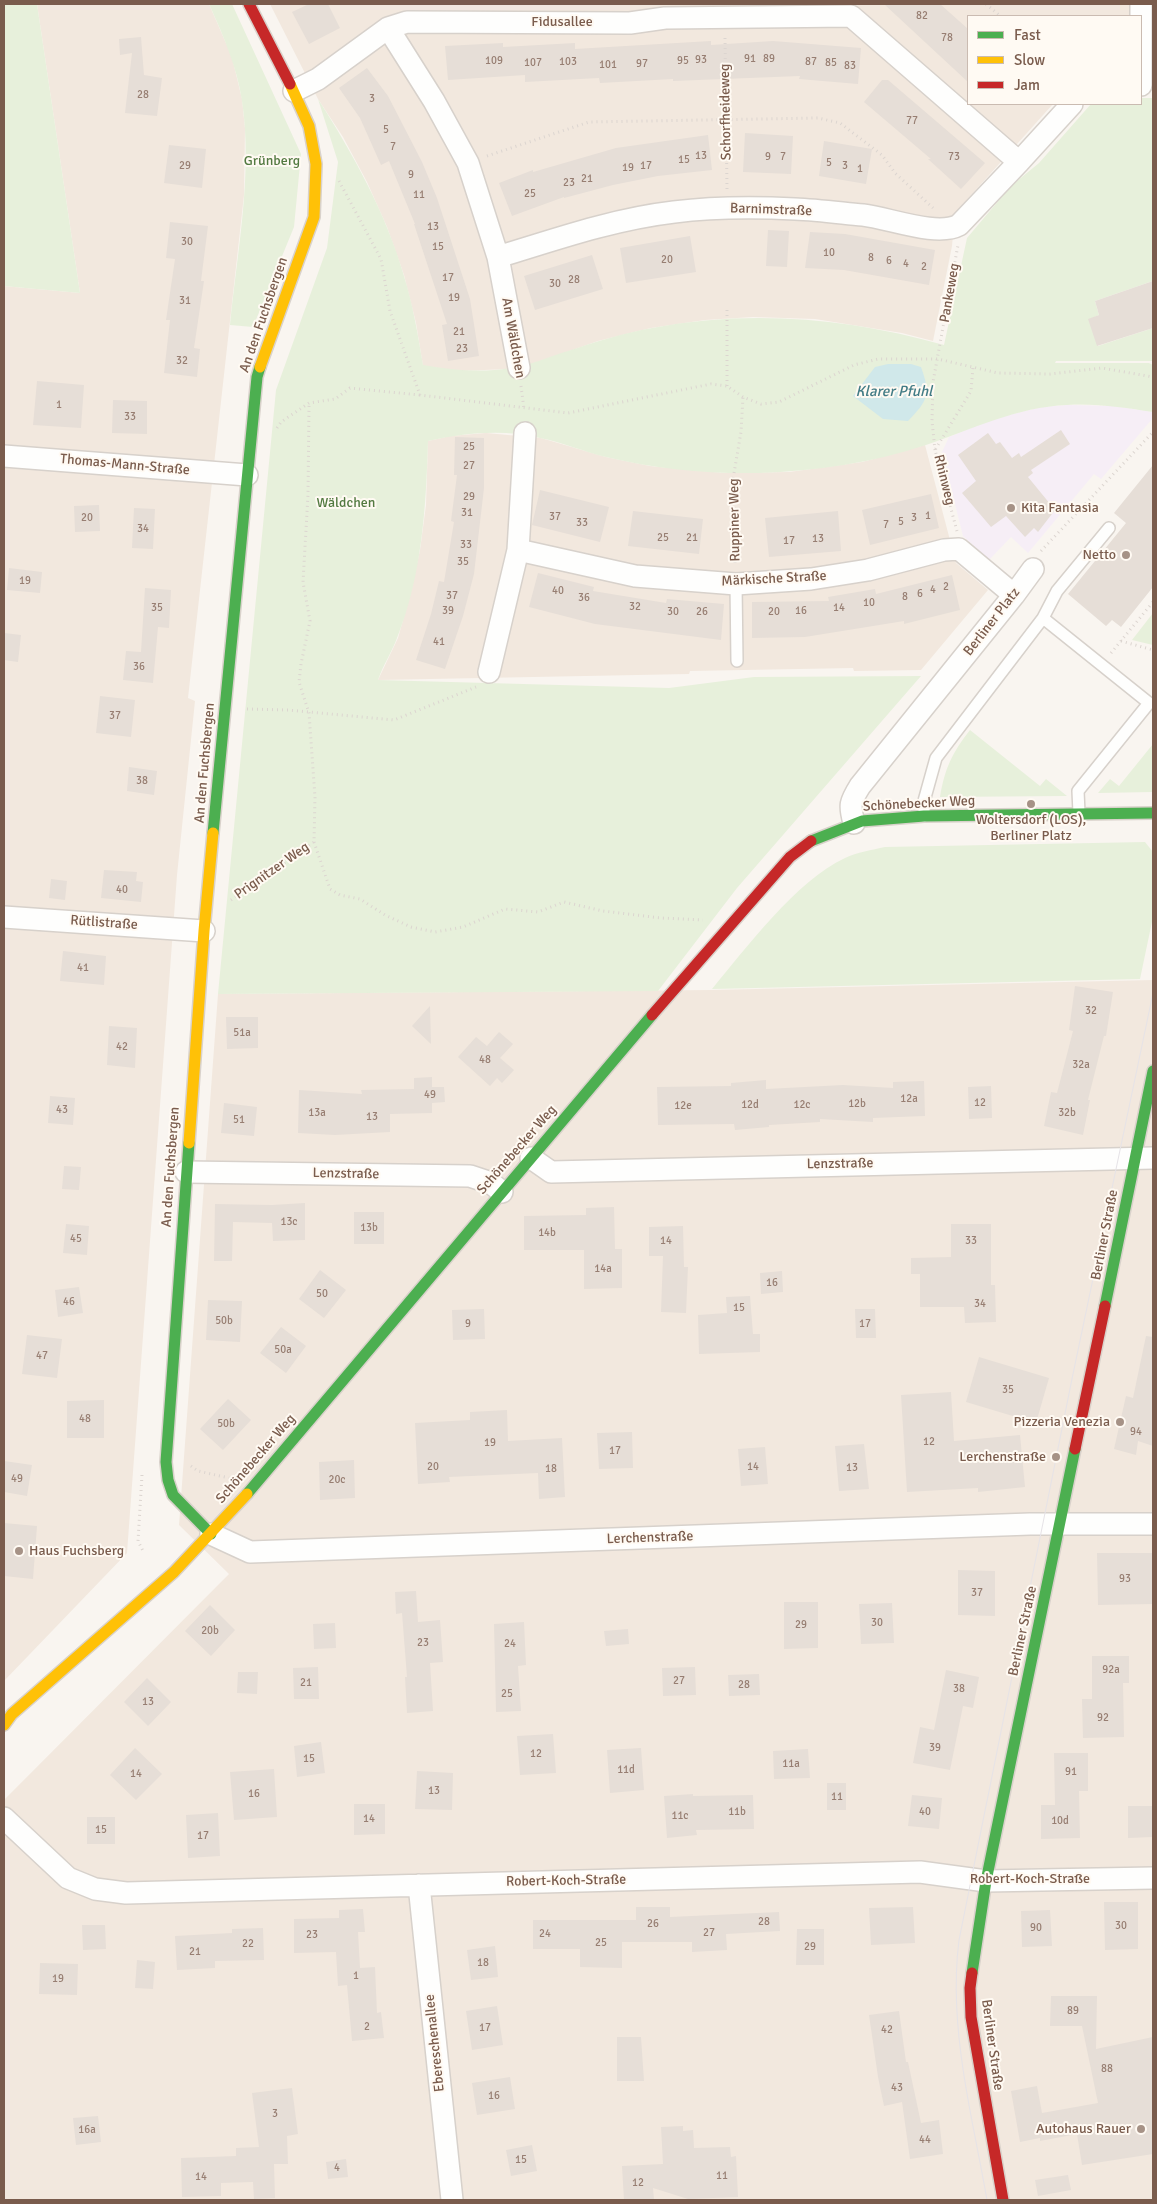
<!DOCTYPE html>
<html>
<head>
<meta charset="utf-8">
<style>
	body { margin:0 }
	#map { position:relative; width:1157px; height:2204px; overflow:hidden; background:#f9f5f0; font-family:Signika,sans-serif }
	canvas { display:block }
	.frame { position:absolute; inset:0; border:5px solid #7a5c4d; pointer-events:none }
	.legend { position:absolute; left:967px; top:15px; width:175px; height:90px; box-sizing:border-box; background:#fffaf3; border:1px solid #cabbb1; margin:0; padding:6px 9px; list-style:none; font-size:15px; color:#7a5c4d }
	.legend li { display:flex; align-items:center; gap:10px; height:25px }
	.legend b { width:25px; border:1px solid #cabbb1 }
</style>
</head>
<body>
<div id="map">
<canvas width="1157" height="2204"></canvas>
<div class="frame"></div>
<ul class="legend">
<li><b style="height:6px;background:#4caf50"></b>Fast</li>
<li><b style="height:6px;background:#ffc107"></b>Slow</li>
<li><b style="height:6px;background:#c62828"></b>Jam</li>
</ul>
</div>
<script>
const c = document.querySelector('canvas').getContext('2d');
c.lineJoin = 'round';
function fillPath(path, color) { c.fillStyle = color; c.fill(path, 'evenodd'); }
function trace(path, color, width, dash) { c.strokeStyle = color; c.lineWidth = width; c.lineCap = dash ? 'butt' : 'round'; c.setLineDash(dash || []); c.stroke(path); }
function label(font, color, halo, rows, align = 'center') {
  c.font = font + ' Signika,sans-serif'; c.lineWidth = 4; c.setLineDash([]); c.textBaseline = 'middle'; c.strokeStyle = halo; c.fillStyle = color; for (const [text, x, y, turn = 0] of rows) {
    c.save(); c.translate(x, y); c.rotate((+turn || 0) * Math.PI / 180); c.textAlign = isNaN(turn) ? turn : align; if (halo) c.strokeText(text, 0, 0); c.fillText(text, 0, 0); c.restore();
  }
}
fillPath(new Path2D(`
	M37 4H209L232 57 242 99 245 128 244 195 188 698 195 701 177 875 127 1553 4 1681V286L80 293Z
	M270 4H1153V69H1141V16H968V104H1053L955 213 952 246 933 341 902 333 815 319 753 317 705 320 651 328 598 341 536 363 509 369 459 371 423 366 416 323 404 275 387 227 367 182 343 137 318 99Z
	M486 433 541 438 606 457 650 466 724 473 789 472 818 468 862 462 925 445 956 563 988 590 921 670 854 671 853 668 690 671 689 674 378 680 398 638 410 595 420 550 426 505 428 441 450 436Z
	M1153 980V2200H4V1800L229 1574 179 1525 218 994 712 990Z`), '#f2e8de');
fillPath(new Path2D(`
	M1067 405 1114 406 1153 412V418L1101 479 1094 474 1028 553 1011 537 989 560 963 536 942 452 949 437 995 418 1042 407Z`), '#f6eef6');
fillPath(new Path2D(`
	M4 4H37L80 293 4 286Z
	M209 4H232L301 154 294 227 253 327 230 325C237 252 253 174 242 101 237 67 223 35 209 4Z
	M1141 98H1153V281L1095 301 1099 315 1089 320 1098 346 1153 328V361H1056L1055 363H1149L1153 365V412C1125 408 1096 403 1067 405 1017 407 973 429 926 445 872 463 816 471 759 473 708 474 656 469 606 457 584 452 562 442 540 438 503 429 465 433 428 441 426 508 422 575 397 638 392 652 383 665 378 680L669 688 754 677 921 676 737 888 658 991 218 994 276 390 327 248 338 162 318 99C353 154 386 213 404 276 413 305 418 335 423 365 452 370 481 373 510 368 531 365 548 357 568 351 595 342 624 333 652 328 750 309 849 318 944 345L967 238 1011 186 1039 163 1091 104H1141Z
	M1153 613V645L1132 640Z
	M970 730 1040 786 1046 779 1067 796 940 797C945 768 952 753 970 730Z
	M1153 744V792L1098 793 1110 779 1119 786Z
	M1145 842 1153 852V917L1140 979 712 989C747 947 796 881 845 858 857 852 872 850 885 847Z`), '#e7f0db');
fillPath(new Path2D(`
	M888 364H911L921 367C931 395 928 400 908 421L883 419 853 396 875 367Z`), '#d0e8ea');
fillPath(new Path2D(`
	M309 4H328L340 28 309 44 292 12Z
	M884 4H940L968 29V82Z
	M141 37 144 75 162 78 157 116 125 113 132 53 120 55 119 39Z
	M711 41V45L773 41 861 48 858 84 799 79 800 76 673 81V79L600 83 599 78 525 82V75L448 80 445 46 503 43V47L575 43V49Z
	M367 68 388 96 422 162 437 198 470 299 479 356 448 361 442 325 447 324 414 224H415L389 161 381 165 360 118 339 88Z
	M882 80H888L985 163 961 189 928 159H931L864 102Z
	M745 133 793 136 791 174 743 172Z
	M708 135 712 170 658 176 613 185 564 198V197L512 216 499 183 533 170V172L616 148Z
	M824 141 872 149 866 184 819 176Z
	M169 145 206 149 202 188 164 183Z
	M170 222 208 226 201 281H204L194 348 200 349 197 377 164 373 170 320H166L175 259 166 258Z
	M768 230 789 231 787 267 766 266Z
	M810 232 845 234 935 250 929 285 844 270 805 268Z
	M690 236 696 272 626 283 620 248Z
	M592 255 603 289 535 310 524 276Z
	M1153 281V328L1097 346 1088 319 1099 315 1095 301Z
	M37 381 84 385 81 428 33 425Z
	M113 400 147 401V434L112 433Z
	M1061 430 1070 444 1031 470 1033 473 1028 477 1055 510 1038 532 1034 528 1025 537 1006 516 991 527 962 493 976 481 958 455 988 433 996 444 1000 442 1012 458 1019 453 1021 457Z
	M455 437 484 438V488L474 574 463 616 445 669 416 660 431 614 439 581 444 582 454 522 451 521 457 475H454Z
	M1153 465V587L1121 627 1112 620 1106 626 1068 594 1126 523 1114 513Z
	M540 490 609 507 600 542 532 525Z
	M931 494 939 528 870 545 862 510Z
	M99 505 100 531 75 532 74 506Z
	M134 508 155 509 153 549 132 548Z
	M633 511 703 519 699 554 628 546Z
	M838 511 841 551 769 557 765 518Z
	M9 568 42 572 40 593 7 590Z
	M538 573 594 587 593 591 666 603 667 599 724 604 721 640 595 624 529 607Z
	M952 575 960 610 904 624V621L805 637 752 638V602L829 601 828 597 875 589 876 594Z
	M145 588 171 590 169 628 158 627 153 683 123 680 126 651 141 652Z
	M4 633 21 635 18 662 4 660Z
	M100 696 135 700 131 737 96 733Z
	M129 767 157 771 154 795 127 791Z
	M104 870 137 872 136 881 143 882 141 902 101 898Z
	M51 879 67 881 65 900 49 898Z
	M63 951 106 956 104 985 60 981Z
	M1075 986 1113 992 1106 1036H1104L1088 1100H1090L1083 1135 1044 1126 1051 1092 1057 1093 1073 1031 1069 1030Z
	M430 1006 431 1044 412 1026Z
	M226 1017H258V1048L227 1049Z
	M109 1026 137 1028 135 1068 107 1065Z
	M499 1032 513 1044 500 1058 514 1070 502 1083 497 1078 490 1086 458 1057 476 1037 487 1046Z
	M432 1077V1087H444L445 1102 432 1103V1113L390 1114V1132L335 1135 298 1133 299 1090 362 1094 361 1090 414 1089V1078Z
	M766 1080V1089L843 1085 893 1088V1082L924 1081 925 1116 873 1118V1122L820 1119V1122L769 1125V1127L735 1130 734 1124 658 1125 657 1087 731 1086V1083Z
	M991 1086 992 1118 969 1119 968 1087Z
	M50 1096 75 1098 73 1125 48 1123Z
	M224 1103 257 1107 254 1136 221 1133Z
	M64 1166 81 1167 79 1190 62 1189Z
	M305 1203V1240L273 1241 272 1223 233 1222 232 1261H214L215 1204 272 1205Z
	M614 1207 615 1249H622V1288L584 1289V1250H524V1216L586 1215V1208Z
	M354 1212H384V1244H354Z
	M66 1224 89 1226 87 1255 63 1253Z
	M951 1224H991V1285H995L996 1322 965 1323 964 1307H920V1274H911V1258L951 1257Z
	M683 1226 684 1267H688L686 1313 661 1312 663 1256H649V1227Z
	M320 1270 346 1290 324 1318 299 1299Z
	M782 1271 783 1292 761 1294 760 1273Z
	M79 1287 83 1313 58 1317 55 1290Z
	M750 1296 753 1334H760V1352L699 1354 698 1315 727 1313 726 1297Z
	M208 1300 242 1301 240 1342 206 1340Z
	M484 1309 485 1339 453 1340 452 1310Z
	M855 1309H875L876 1338H856Z
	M281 1327 306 1346 286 1373 260 1353Z
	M27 1335 62 1339 57 1378 22 1374Z
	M1146 1336 1153 1337V1446L1138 1441 1136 1455 1114 1449 1126 1396 1133 1398Z
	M979 1357 1049 1378 1036 1423 966 1402Z
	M951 1392 954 1441 1020 1435 1025 1487 978 1492V1488L907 1492 901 1395Z
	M228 1399 251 1420 223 1450 200 1429Z
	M104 1400V1438H67V1401Z
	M507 1410 508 1441 562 1438 565 1497 539 1499 538 1473 449 1477 450 1482 418 1484 415 1423 470 1420V1412Z
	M632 1432 633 1468 599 1469 597 1433Z
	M864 1444 869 1489 839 1491 835 1446Z
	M765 1447 768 1484 741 1486 738 1449Z
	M354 1460 355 1498 320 1500 319 1462Z
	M4 1461 32 1465 27 1496 4 1492Z
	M4 1523 37 1526 33 1579 4 1576Z
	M1097 1553H1153V1604L1098 1605Z
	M958 1570 995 1571V1616L958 1615Z
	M416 1591 418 1622 440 1620 443 1662 430 1663 433 1711 407 1713 405 1677H407L402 1613 396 1614 395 1592Z
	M784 1602H818V1648L784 1649Z
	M892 1603 894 1643 861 1644 859 1604Z
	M210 1605 235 1630 211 1656 185 1631Z
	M524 1622 526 1665 518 1666 521 1711 496 1712 494 1624Z
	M335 1623 336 1648 314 1649 313 1624Z
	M628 1629 629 1644 606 1646 604 1631Z
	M1092 1656H1129V1683H1123L1124 1737 1083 1738 1082 1699H1092Z
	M318 1667 319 1699H294L293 1668Z
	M695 1667 696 1695 663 1696 662 1668Z
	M946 1670 979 1677 973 1708 963 1706 950 1770 913 1763 920 1727 934 1730Z
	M238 1672H258L257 1694 237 1693Z
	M759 1674 760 1695 729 1696 728 1675Z
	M147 1678 171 1702 148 1726 124 1702Z
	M553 1734 556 1773 520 1775 517 1736Z
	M321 1742 325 1773 297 1777 294 1746Z
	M135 1748 162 1774 136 1800 110 1775Z
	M641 1748 644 1790 610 1793 607 1750Z
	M808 1749 810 1778 774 1779 773 1751Z
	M1054 1753H1088V1791H1079L1080 1838 1041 1839V1805H1055Z
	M274 1769 277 1817 234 1820 230 1772Z
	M417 1771 453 1773 452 1810 415 1809Z
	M827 1783H846V1810H827Z
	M693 1794V1796L753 1795 754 1829 696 1830 697 1835 667 1838 664 1796Z
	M912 1795 942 1798 939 1829 908 1826Z
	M354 1804H385V1834L354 1835Z
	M1128 1806H1153V1837L1128 1838Z
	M218 1813 220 1856 188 1858 186 1815Z
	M87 1817H115V1844H87Z
	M1104 1902H1138V1949L1105 1950Z
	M636 1907H670V1917L779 1912 780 1931 726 1934 727 1950 692 1952V1942H622V1968L580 1967V1949H533V1920H636Z
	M913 1907 915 1943 871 1945 869 1908Z
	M363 1909 365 1932H358L360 1968 375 1967 377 2013 381 2012 384 2038 352 2041 347 1985 338 1986 336 1952 294 1953V1919L339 1918V1910Z
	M1050 1910 1052 1946 1022 1947 1021 1911Z
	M82 1925H105L106 1949 83 1950Z
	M263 1928 264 1960 215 1961V1968L177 1970 175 1936 232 1933V1929Z
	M797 1929H824V1965H796Z
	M495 1946 498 1977 471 1980 467 1950Z
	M137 1960 155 1962 153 1989 135 1988Z
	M40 1963 78 1964 77 1995 39 1994Z
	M1051 1996H1097L1096 2049 1153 2037V2154L1082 2165 1077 2134 1040 2141V2138L1020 2142 1011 2091 1037 2086 1042 2113 1098 2103 1082 2026H1050Z
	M497 2006 503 2045 472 2050 466 2011Z
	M899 2011 906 2062H908L921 2123 939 2120 943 2154 910 2159 902 2102 884 2106 878 2077 869 2015Z
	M617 2037H641L644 2081H617Z
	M510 2077 515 2109 477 2115 472 2083Z
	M292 2088 298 2134 287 2136 288 2164H274L275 2198 254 2199 253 2182 221 2183V2196L182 2197 181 2158 236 2156V2148L259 2147 252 2093Z
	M98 2116 101 2142 76 2145 73 2118Z
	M683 2126V2131L693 2130 694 2148 730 2147 731 2157 736 2156 738 2197 688 2199 653 2188 654 2200H624L622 2166 663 2164 661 2127Z
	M532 2145 537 2171 511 2176 506 2150Z
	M346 2159 348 2177 328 2179 326 2162Z
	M1068 2175 1071 2190 1038 2196 1035 2180Z`), '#e6ded7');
const lane = new Path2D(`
	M736 584 737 661
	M1043 618 1057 591 1109 528
	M924 816V801L936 758 1043 618 1149 703 1078 791 1079 813`);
const street = new Path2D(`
	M388 28 434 101 468 163 498 257 519 368
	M1141 85V4
	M294 91 318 79 388 28 407 22 630 23 665 18 851 16 1019 162 1072 104
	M498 257C556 239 614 219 674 212 714 207 755 207 795 209 818 210 841 213 863 215 889 218 937 237 959 225L1019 162
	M4 456 247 475
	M518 550 635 576 736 584 811 579 868 570 944 550 959 549 1014 595
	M489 672 518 550 525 433
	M854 823C849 805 850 802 860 786L1014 595 1033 569
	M4 917 204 931
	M531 1158 551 1172 1153 1158
	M186 1172 470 1176 491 1183 502 1192
	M211 1534 250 1552 1030 1524H1153
	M4 1818 68 1878 95 1889 126 1893 920 1872 986 1881 1153 1878
	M419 1885 452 2200`);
const fast = new Path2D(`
	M213 833 257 377 260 367
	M811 841 862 821 924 816 1153 813
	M189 1143 166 1462 168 1480 173 1495 211 1534
	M1105 1306 1153 1071
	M247 1494 652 1015
	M972 1973 986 1881 1075 1449`);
const slow = new Path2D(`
	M260 367 314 217 316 164 309 126 290 84
	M189 1143 204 931 213 833
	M4 1725 12 1714 174 1572 247 1494`);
const jam = new Path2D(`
	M249 4 290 84
	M652 1015 790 857 811 841
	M1075 1449 1105 1306
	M972 1973 970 1988 971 2017 1003 2200`);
trace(lane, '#d7d1cb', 14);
trace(street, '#d7d1cb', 24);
trace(fast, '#d9d2cb', 14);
trace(slow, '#d9d2cb', 14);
trace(jam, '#d9d2cb', 14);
trace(new Path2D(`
	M986 4 1000 16
	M725 38 727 189
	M487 156 589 122 818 118 840 123 882 155 895 173 933 208
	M339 181 381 259 390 311 420 395 568 413 711 384 727 386 743 397 761 404 779 402 854 365 878 359H938L998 373 1050 374 1102 368 1153 377
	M521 386 524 409
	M727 386V307
	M277 428 281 422 309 403 335 399 350 388 420 395
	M935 450 932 421 933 382 958 245
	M957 531 935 450 971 391 973 367
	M1041 551 1153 432
	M735 563 733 479 741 432 743 397
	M1121 641 1153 650
	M1111 653 1153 602
	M247 709 288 710 394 720 476 687
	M314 842 330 889 340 895 360 899 385 915 411 927 435 932 463 927 505 909 538 912 564 902 603 911 661 918 703 920
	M231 900 314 842 315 797 309 713 299 682 301 664 310 621 303 582 308 495 309 403
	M191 1466 198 1471 229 1478
	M142 1475 138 1541 143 1551`), '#dcd5d0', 3, [1, 4]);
trace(lane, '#fefefd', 11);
trace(street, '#fefefd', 21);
trace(fast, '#4caf50', 11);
trace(slow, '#ffc107', 11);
trace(jam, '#c62828', 11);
trace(new Path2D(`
	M987 2200C972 2114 948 2028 959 1940L1073 1374 1153 993`), '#e6e3e7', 1);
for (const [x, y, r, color] of [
	[1011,508,5,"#a69286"],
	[1126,555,5,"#a69286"],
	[1031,804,5,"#a69286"],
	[1120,1422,5,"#a69286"],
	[1056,1457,5,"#a69286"],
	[19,1551,5,"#a69286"],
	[1141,2129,5,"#a69286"]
]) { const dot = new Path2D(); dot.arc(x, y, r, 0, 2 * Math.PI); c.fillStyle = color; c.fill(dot); trace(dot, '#fffaf3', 2); }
label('11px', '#977e72', null, [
	["82",922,16],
	["78",947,38],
	["91",750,59],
	["89",769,59],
	["93",701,60],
	["109",494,61],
	["95",683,61],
	["103",568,62],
	["87",811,62],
	["107",533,63],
	["85",831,63],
	["97",642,64],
	["101",608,65],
	["83",850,66],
	["28",143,95],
	["3",372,99],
	["77",912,121],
	["5",386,130],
	["7",393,147],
	["13",701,156],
	["9",768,157],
	["7",783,157],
	["73",954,157],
	["15",684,160],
	["5",829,163],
	["29",185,166],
	["17",646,166],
	["3",845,166],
	["19",628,168],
	["1",860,169],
	["9",411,175],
	["21",587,179],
	["23",569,183],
	["25",530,194],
	["11",419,195],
	["13",433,227],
	["30",187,242],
	["15",438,247],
	["10",829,253],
	["8",871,258],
	["20",667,260],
	["6",889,261],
	["4",906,264],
	["2",924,267],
	["17",448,278],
	["28",574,280],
	["30",555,284],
	["19",454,298],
	["31",185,301],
	["21",459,332],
	["23",462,349],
	["32",182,361],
	["1",59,405],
	["33",130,417],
	["25",469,447],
	["27",469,466],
	["29",469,497],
	["31",467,513],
	["1",928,516],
	["37",555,517],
	["20",87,518],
	["3",914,518],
	["5",901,522],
	["33",582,523],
	["7",886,525],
	["34",143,529],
	["25",663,538],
	["21",692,538],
	["13",818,539],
	["17",789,541],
	["33",466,545],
	["35",463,562],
	["19",25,581],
	["2",946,587],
	["4",933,590],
	["40",558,591],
	["6",920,594],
	["37",452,596],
	["8",905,597],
	["36",584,598],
	["10",869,603],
	["32",635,607],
	["35",157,608],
	["14",839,608],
	["39",448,611],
	["16",801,611],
	["30",673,612],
	["26",702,612],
	["20",774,612],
	["41",439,642],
	["36",139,667],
	["37",115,716],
	["38",142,781],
	["40",122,890],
	["41",83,968],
	["32",1091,1011],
	["51a",242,1033],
	["42",122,1047],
	["48",485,1060],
	["32a",1081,1065],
	["49",430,1095],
	["12a",909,1099],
	["12",980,1103],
	["12b",857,1104],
	["12d",750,1105],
	["12c",802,1105],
	["12e",683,1106],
	["43",62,1110],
	["13a",317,1113],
	["32b",1067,1113],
	["13",372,1117],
	["51",239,1120],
	["13c",289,1222],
	["13b",369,1228],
	["14b",547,1233],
	["45",76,1239],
	["14",666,1241],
	["33",971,1241],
	["14a",603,1269],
	["16",772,1283],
	["50",322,1294],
	["46",69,1302],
	["34",980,1304],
	["15",739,1308],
	["50b",224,1321],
	["9",468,1324],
	["17",865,1324],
	["50a",283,1350],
	["47",42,1356],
	["35",1008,1390],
	["48",85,1419],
	["50b",226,1424],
	["94",1136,1432],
	["12",929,1442],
	["19",490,1443],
	["17",615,1451],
	["20",433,1467],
	["14",753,1467],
	["13",852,1468],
	["18",551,1469],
	["49",17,1479],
	["20c",337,1480],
	["93",1125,1579],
	["37",977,1593],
	["30",877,1623],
	["29",801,1625],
	["20b",210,1631],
	["23",423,1643],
	["24",510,1644],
	["92a",1111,1670],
	["27",679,1681],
	["21",306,1683],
	["28",744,1685],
	["38",959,1689],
	["25",507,1694],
	["13",148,1702],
	["92",1103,1718],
	["39",935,1748],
	["12",536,1754],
	["15",309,1759],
	["11a",791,1764],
	["11d",626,1770],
	["91",1071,1772],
	["14",136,1774],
	["13",434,1791],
	["16",254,1794],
	["11",837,1797],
	["11b",737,1812],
	["40",925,1812],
	["11c",680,1816],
	["14",369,1819],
	["10d",1060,1821],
	["15",101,1830],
	["17",203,1836],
	["28",764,1922],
	["26",653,1924],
	["30",1121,1926],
	["90",1036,1928],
	["27",709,1933],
	["24",545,1934],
	["23",312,1935],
	["25",601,1943],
	["22",248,1944],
	["29",810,1947],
	["21",195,1952],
	["18",483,1963],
	["1",356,1976],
	["19",58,1979],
	["89",1073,2011],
	["2",367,2027],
	["17",485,2028],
	["42",887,2030],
	["88",1107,2069],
	["43",897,2088],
	["16",494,2096],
	["3",275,2114],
	["16a",87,2130],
	["44",925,2140],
	["15",521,2160],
	["4",337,2168],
	["11",722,2176],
	["14",201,2177],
	["12",638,2183]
]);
label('14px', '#7a5c4d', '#fffaf3', [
	["Fidusallee",562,22],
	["Schorfheideweg",726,112,-91],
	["Barnimstraße",771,210,2],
	["Pankeweg",950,293,-80],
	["An den Fuchsbergen",264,315,-71],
	["Am Wäldchen",513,338,80],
	["Thomas-Mann-Straße",125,465,5],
	["Rhinweg",944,480,76],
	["Ruppiner Weg",735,520,-91],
	["Märkische Straße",774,579,-3],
	["Berliner Platz",992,622,-52],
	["An den Fuchsbergen",205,763,-85],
	["Schönebecker Weg",919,804,-3],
	["Prignitzer Weg",272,871,-35],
	["Rütlistraße",104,923,4],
	["Schönebecker Weg",517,1150,-49],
	["Lenzstraße",840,1164,-1],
	["An den Fuchsbergen",171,1167,-86],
	["Lenzstraße",346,1174,1],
	["Berliner Straße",1105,1235,-79],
	["Schönebecker Weg",256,1459,-49],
	["Lerchenstraße",650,1538,-2],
	["Berliner Straße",1023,1631,-78],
	["Robert-Koch-Straße",1030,1879],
	["Robert-Koch-Straße",566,1881,-1],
	["Ebereschenallee",435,2043,-96],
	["Berliner Straße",992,2045,82]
]);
label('14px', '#537a41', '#fffaf3', [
	["Grünberg",272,161],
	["Wäldchen",346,503]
]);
label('14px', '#7a5c4d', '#fffaf3', [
	["Kita Fantasia",1021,508,"left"],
	["Netto",1116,555],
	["Woltersdorf (LOS),",1031,820,"center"],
	["Berliner Platz",1031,836,"center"],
	["Pizzeria Venezia",1110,1422],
	["Lerchenstraße",1046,1457],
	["Haus Fuchsberg",29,1551,"left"],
	["Autohaus Rauer",1131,2129]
], 'right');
label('italic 15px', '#437c86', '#fffaf3', [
	["Klarer Pfuhl",894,392]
]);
</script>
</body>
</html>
